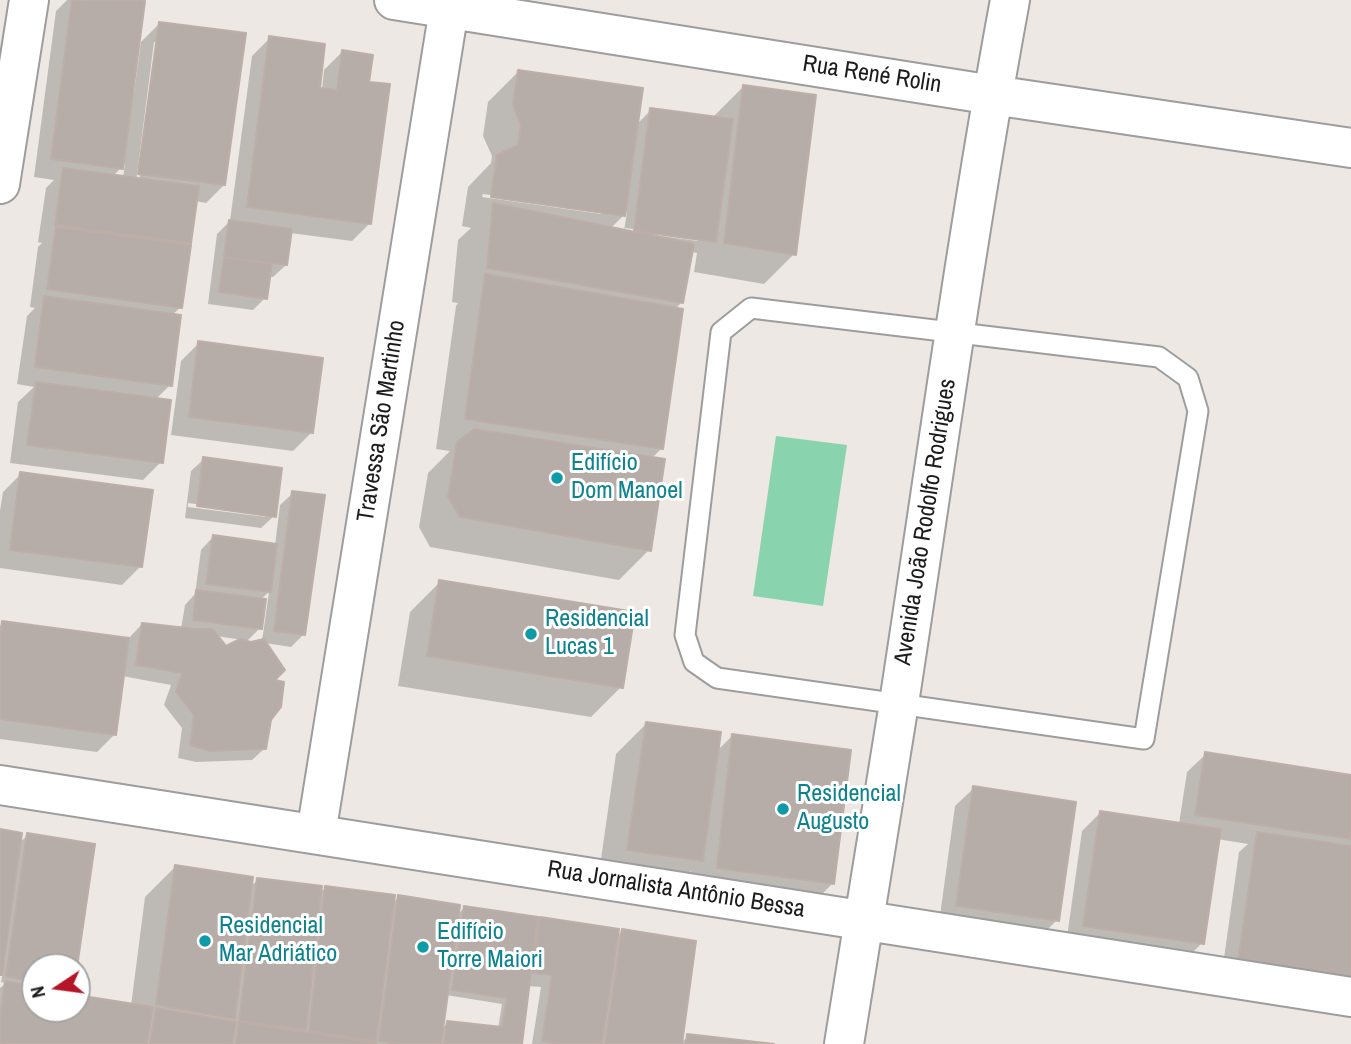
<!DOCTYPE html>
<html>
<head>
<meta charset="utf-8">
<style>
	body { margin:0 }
	#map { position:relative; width:1351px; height:1044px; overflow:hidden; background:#ede8e3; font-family:"Archivo Narrow",sans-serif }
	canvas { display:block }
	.north { position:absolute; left:21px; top:953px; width:70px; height:70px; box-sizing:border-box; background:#fff; border:2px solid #a4a4a4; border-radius:50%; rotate:257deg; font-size:19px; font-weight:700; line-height:28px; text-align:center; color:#1c1c1c }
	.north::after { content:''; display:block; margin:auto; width:24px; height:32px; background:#b41527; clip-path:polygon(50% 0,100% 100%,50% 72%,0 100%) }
</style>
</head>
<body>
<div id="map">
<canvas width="1351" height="1044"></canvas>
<div class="north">N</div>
</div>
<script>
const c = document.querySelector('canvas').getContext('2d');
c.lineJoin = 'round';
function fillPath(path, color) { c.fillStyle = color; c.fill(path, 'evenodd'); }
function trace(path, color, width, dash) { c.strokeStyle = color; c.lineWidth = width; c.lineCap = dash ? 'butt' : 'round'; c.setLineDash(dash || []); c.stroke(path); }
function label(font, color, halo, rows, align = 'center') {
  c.font = font + ' "Archivo Narrow",sans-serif'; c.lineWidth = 6; c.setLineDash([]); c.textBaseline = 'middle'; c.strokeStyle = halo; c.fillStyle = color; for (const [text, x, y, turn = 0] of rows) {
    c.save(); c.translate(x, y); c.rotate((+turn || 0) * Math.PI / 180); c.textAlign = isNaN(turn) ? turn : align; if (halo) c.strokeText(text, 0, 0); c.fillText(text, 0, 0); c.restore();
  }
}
fillPath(new Path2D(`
	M776 436 847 445 823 606 753 596Z`), '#89d4ae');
fillPath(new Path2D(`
	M67 0H126L143 2 131 92H134L141 42 159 24 224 185 206 203 195 201 190 242 185 246 181 307 172 315 170 385 155 400 161 462 143 480 10 463 18 402 34 387 17 384 27 316 35 308 30 307 38 247 42 243 38 242 46 188 54 180 34 177 56 11ZM154 42H158L139 183 136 182ZM125 164 123 178 113 176Z
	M270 38 318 89 322 90 324 70 342 52 368 83 370 223 352 241 290 233 286 265 273 277 268 276 265 298 253 310 208 304 217 234 230 221 252 56Z
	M518 72 636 125 651 110 713 117 743 87 794 254 764 284 694 272 697 253 691 252 682 302 675 309 662 448 652 458 649 550 619 580 430 547 419 527 428 473 450 451 436 449 456 306 458 303 452 302 458 240 471 228 462 226 468 187 491 163 492 156 483 136 488 102ZM483 194 601 211V214L482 197ZM627 212 624 231 610 229ZM625 228 698 238V241L625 231Z
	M199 343 311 433 293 451 171 435 181 361Z
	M204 459 274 516 261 528 185 518 191 471ZM188 503 266 514V517L188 507Z
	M21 474 141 566 122 585 0 568V511L3 492Z
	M293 493 304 634 291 647 265 643 271 682 269 720 265 748 252 760 196 762 178 758 182 728 164 705 171 685 122 676 115 734 97 752 0 739V626L3 623 130 640V637L142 624 181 629 185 605 195 594 201 550 213 537 275 545 280 505ZM269 592 262 641 246 642 260 628V600ZM216 636 243 640 225 648Z
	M440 582 621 687 591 717 398 686 410 612Z
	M646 724 716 752 732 736 832 884 802 914 688 897 691 871 671 890 598 880 616 754Z
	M1206 754 1351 776V998L1221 979 1239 852 1248 844 1217 839 1202 943 1184 961 1066 944 1082 831 1100 813 1179 824 1187 772Z
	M974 788 1057 920 1039 938 939 923 955 806Z
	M0 831 18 844 28 835 75 967H35V1009H77V997L131 1006 145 897 175 867 250 887 258 880 319 894 325 888 392 904 399 897 457 915 464 908 535 924 541 919 616 937 622 931 681 1043 688 1036 759 1044H532L541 987 528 986 520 1044H0L3 1015H0V988L6 983 1 982 3 972 0 975ZM446 995 502 1004 498 1029 448 1023 441 1029Z`), '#0003');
const building = new Path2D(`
	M72 0 145 1 123 169 51 159Z
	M159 22 246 33 225 185 138 174Z
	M269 36 325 44 320 88 337 90 342 50 373 55 369 82 390 84 371 224 247 207Z
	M518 70 643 88 625 216 491 197 497 155 518 145 521 125 513 105Z
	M743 85 816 95 796 255 724 243Z
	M650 108 733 119 716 242 634 231Z
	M63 168 199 186 191 243 55 225Z
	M493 203 694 244 683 303 487 268Z
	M229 220 292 229 287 265 224 257Z
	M56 227 191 245 182 308 47 289Z
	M224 257 272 264 267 299 219 292Z
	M485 274 683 309 663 449 465 419Z
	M44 296 181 315 172 386 35 367Z
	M198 341 323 358 313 433 189 417Z
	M36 382 171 400 163 463 27 445Z
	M474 429 665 459 651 551 460 517 448 497 457 442Z
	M203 457 282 468 276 517 197 506Z
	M20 472 153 490 142 567 10 550Z
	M292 491 325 495 305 635 274 631Z
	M213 535 277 544 271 592 206 584Z
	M439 580 635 612 623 688 427 656Z
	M196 590 266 599 262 629 193 620Z
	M2 621 129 638 116 735 0 719V640Z
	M142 623 196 629H213L226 646 240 639 251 642 264 639 285 670 275 680 284 682 281 707 271 720 266 749 210 751 190 745 194 715 176 692 182 673 136 665Z
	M646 722 721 732 703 861 627 850Z
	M732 734 851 750 834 884 717 868Z
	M1205 752 1351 775V839L1195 815Z
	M973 786 1076 802 1059 921 956 906Z
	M1100 811 1221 829 1204 944 1083 926Z
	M0 829 22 833 2 975H0Z
	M1257 832 1351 846V978L1238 961Z
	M27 833 95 844 77 967H35V982L6 976Z
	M175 865 253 877 235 1019 156 1005Z
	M257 878 322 886 306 1030 239 1021Z
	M325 886 395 895 376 1041 309 1031Z
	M398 895 460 905 441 1044H396L379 1041Z
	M464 906 538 917 522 1044H444L447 1021 502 1027 507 998 452 990Z
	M540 917 619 929 602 1044H558L542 1041 552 975 533 973Z
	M622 929 696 941 682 1044H605Z
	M5 981 35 987V1009H77V995L153 1007 147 1044H0V1017Z
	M156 1008 236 1022 232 1044H150Z
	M239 1022 376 1043V1044H236Z
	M687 1034 774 1044H686Z`);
fillPath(building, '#b6ada9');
trace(building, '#bdaea7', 2);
const lane = new Path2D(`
	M751 308 1159 357 1188 378 1198 411 1144 739 717 678 694 662 685 635 721 332Z`);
const street = new Path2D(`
	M394 0 993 95 1351 148
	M0 184 29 0
	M0 785 1351 997
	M316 834 449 9
	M844 1044C862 930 881 817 899 703 935 469 967 233 1010 0`);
trace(lane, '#9d9d9d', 23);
trace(street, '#9d9d9d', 42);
trace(lane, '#fff', 19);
trace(street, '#fff', 38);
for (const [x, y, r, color] of [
	[557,478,7,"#0f9aa8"],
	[531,634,7,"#0f9aa8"],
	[783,809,7,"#0f9aa8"],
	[205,941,7,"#0f9aa8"],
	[423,947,7,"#0f9aa8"]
]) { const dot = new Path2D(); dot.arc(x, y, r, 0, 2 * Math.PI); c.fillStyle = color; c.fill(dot); trace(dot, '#fff', 2.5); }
label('24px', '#1c1c1c', '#fff', [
	["Rua René Rolin",872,75,9],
	["Travessa São Martinho",382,421,-81],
	["Avenida João Rodolfo Rodrigues",926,522,-81],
	["Rua Jornalista Antônio Bessa",676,890,9]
]);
label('24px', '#0d838f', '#fff', [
	["Edifício",571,464],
	["Dom Manoel",571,492],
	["Residencial",545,620],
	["Lucas 1",545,648],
	["Residencial",797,795],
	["Augusto",797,823],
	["Residencial",219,927],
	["Mar Adriático",219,955],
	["Edifício",437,933],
	["Torre Maiori",437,961]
], 'left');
</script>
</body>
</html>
